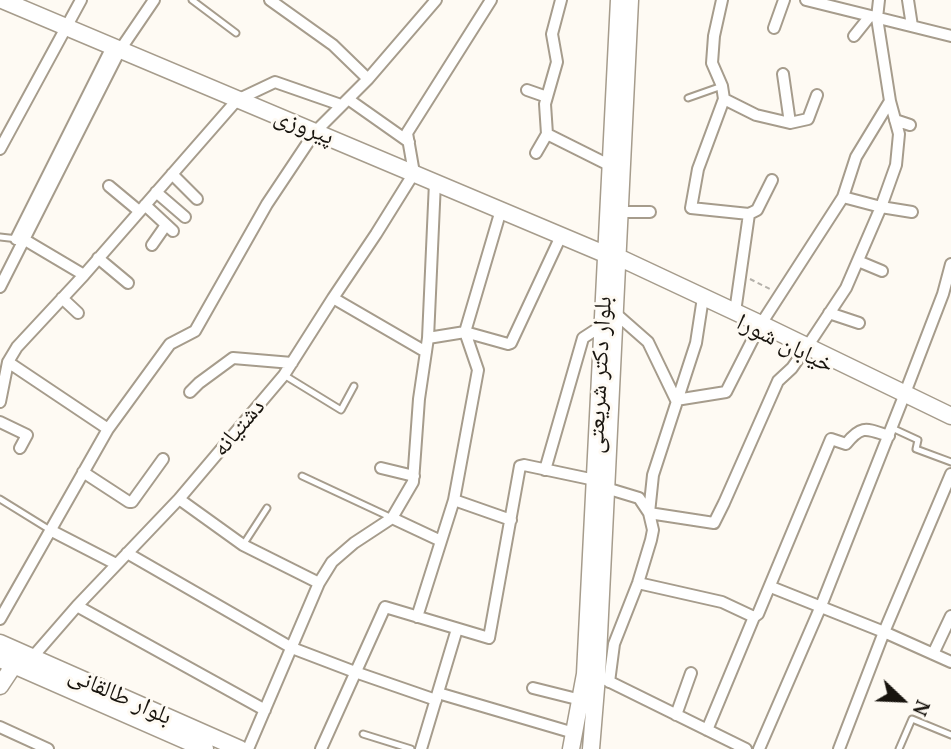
<!DOCTYPE html>
<html>
<head>
<meta charset="utf-8">
<style>
	body { margin:0 }
	#map { position:relative; width:951px; height:749px; overflow:hidden; background:#fefaf3; font-family:"PT Serif",serif }
	canvas { display:block }
	.north { position:absolute; left:867px; top:665px; width:70px; height:70px; -webkit-text-stroke:5px #fefaf3; paint-order:stroke; rotate:113deg; font-size:19px; font-weight:700; line-height:28px; text-align:center; color:#18140e }
	.north::after { content:''; display:block; margin:auto; width:24px; height:32px; background:#18140e; clip-path:polygon(50% 0,100% 100%,50% 72%,0 100%) }
</style>
</head>
<body>
<div id="map">
<canvas width="951" height="749"></canvas>
<div class="north">N</div>
</div>
<script>
const c = document.querySelector('canvas').getContext('2d');
c.lineJoin = 'round';
function trace(path, color, width, dash) { c.strokeStyle = color; c.lineWidth = width; c.lineCap = dash ? 'butt' : 'round'; c.setLineDash(dash || []); c.stroke(path); }
function label(font, color, halo, rows, align = 'center') {
  c.font = font + ' "PT Serif","Noto Naskh Arabic",serif'; c.lineWidth = 6; c.setLineDash([]); c.textBaseline = 'middle'; c.strokeStyle = halo; c.fillStyle = color; for (const [text, x, y, turn = 0] of rows) {
    c.save(); c.translate(x, y); c.rotate((+turn || 0) * Math.PI / 180); c.textAlign = isNaN(turn) ? turn : align; if (halo) c.strokeText(text, 0, 0); c.fillText(text, 0, 0); c.restore();
  }
}
const lane = new Path2D(`
	M192 0 236 33
	M688 98 722 86
	M0 237 18 239
	M284 375 341 410 354 386
	M892 428 918 440 916 449 951 462
	M302 476 392 518
	M0 499 50 530
	M243 545 267 508
	M363 734 411 749
	M899 749 912 719 951 735`);
const street = new Path2D(`
	M270 0 333 45 368 79
	M561 0 552 34 557 62 545 104 547 134 611 166
	M722 0 714 36 712 63 722 86 724 99 698 169 691 208 749 214 735 312
	M806 0 951 36
	M908 0 912 26
	M774 28 784 0
	M854 36 870 16
	M783 74 790 123
	M527 90 547 97
	M348 99 409 142
	M724 99 756 115 790 123 808 119 817 95
	M895 120 910 125
	M0 149 81 0
	M536 153 547 134
	M172 174 197 199
	M109 186 139 211
	M156 192 185 217
	M843 197 881 207 912 212
	M145 205 173 231
	M620 212H650
	M749 214 757 210 772 180
	M16 239 112 47
	M25 240 84 275
	M152 245 166 225
	M98 258 128 283
	M858 261 882 271
	M0 287 120 50 154 0
	M62 298 78 313
	M333 298 426 352
	M615 313 648 342 676 400
	M829 313 859 323
	M761 324 843 197 856 157 890 101
	M428 338 465 332 508 344 511 343 561 236
	M807 347 846 288 881 207 896 165 899 134 890 101 877 18 879 0
	M8 362 108 429
	M190 392 199 383 233 358 292 363
	M905 393 943 294 951 264
	M676 400 726 392 757 331
	M0 402 8 362 17 347 84 275 237 100 275 82 341 105
	M0 422 27 435 20 448
	M381 468 414 476
	M545 470 583 338 603 325
	M83 472 129 502H132L163 459
	M606 488 639 498 649 513
	M179 499 243 545 319 583
	M454 500 511 520
	M649 513 714 523 724 503 778 381 792 368 803 352
	M392 518 441 541
	M50 530 116 564
	M127 553 292 648 355 672 436 700
	M638 583 722 602 754 617
	M771 587 884 632 951 662
	M77 606 265 710
	M417 617 454 500 478 370 465 332 501 210
	M0 619 108 429 170 344 195 331 267 204 315 132 368 79 436 0
	M933 654 951 616
	M30 660 77 606 179 499 284 375 333 298 376 234 414 173 407 133 491 0
	M604 679 746 749
	M609 682 614 644 638 583 651 540 653 530 649 513 653 475 696 343 702 304
	M533 688 581 700
	M438 693 574 733
	M676 715 691 673
	M0 727 48 749
	M707 730 754 617 758 614 831 439 846 444C862 424 867 429 889 436
	M248 749 319 583 332 562 354 543 392 518 413 482 419 399 428 338 435 182
	M321 749 385 607 489 638 520 466 524 465 595 480
	M421 749 457 629
	M759 749 821 606 902 401
	M839 749 884 632 951 474`);
const secondary = new Path2D(`
	M2 0 607 255 618 257 761 324 951 416
	M0 643 240 749
	M0 659 205 749
	M0 686 14 665V658
	M571 749 585 674 619 0
	M591 749 597 676 630 0`);
trace(lane, '#a69c8c', 9);
trace(street, '#a69c8c', 14);
trace(secondary, '#a69c8c', 19);
trace(new Path2D(`
	M750 279 770 289`), '#b5b1aa', 2, [5, 3.5]);
trace(lane, '#fff', 5);
trace(street, '#fff', 10);
trace(secondary, '#fff', 16);
label('24px', '#18140e', '#fefaf3', [
	["پیروزی",304,127,22],
	["خیابان شورا",785,344,26],
	["بلوار دکتر شریعتی",600,375,-87],
	["دشتیانه",239,428,-50],
	["بلوار طالقانی",120,696,24]
]);
</script>
</body>
</html>
